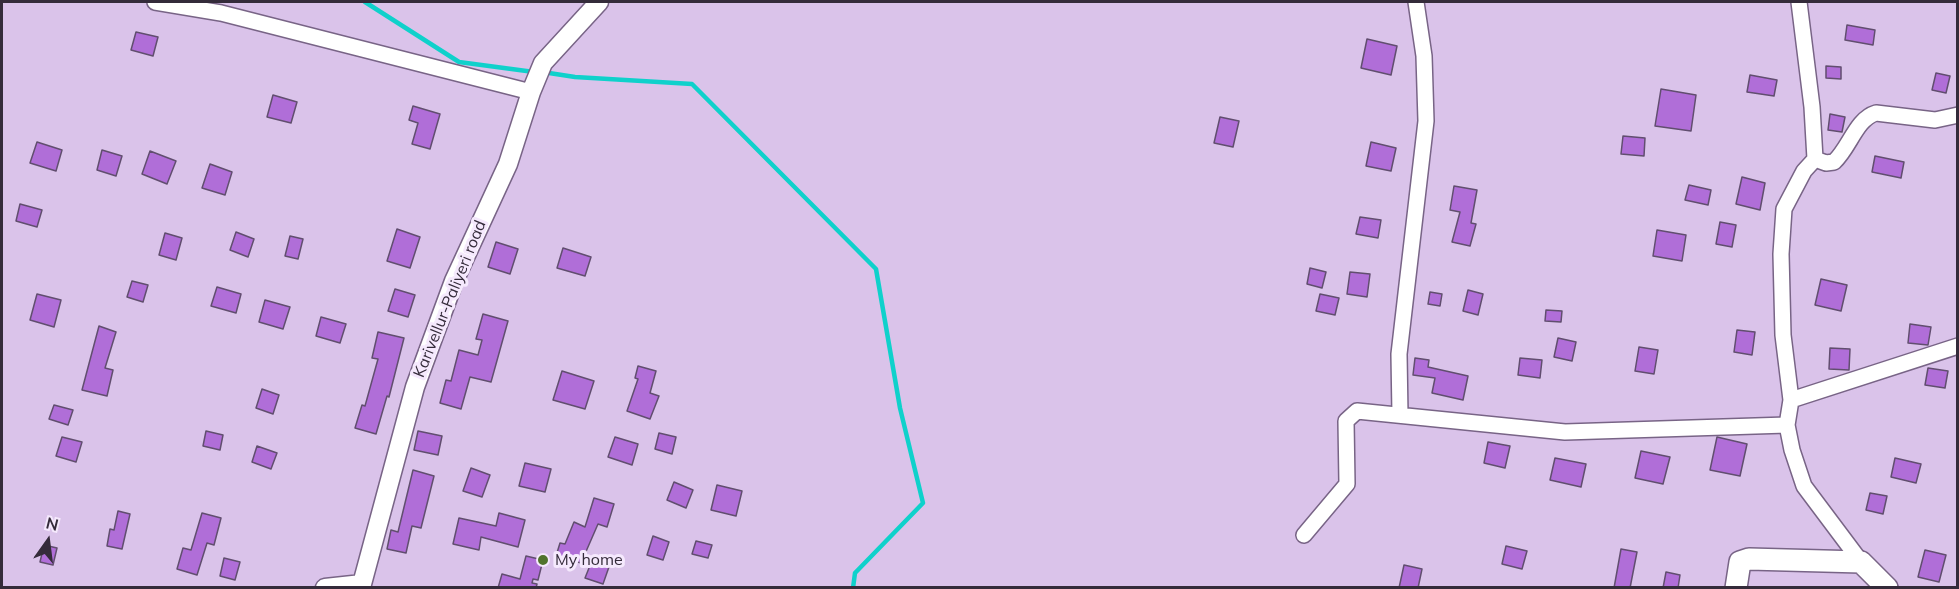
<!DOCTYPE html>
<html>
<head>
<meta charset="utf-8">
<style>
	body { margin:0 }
	#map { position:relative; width:1959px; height:589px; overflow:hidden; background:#dac3ea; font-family:Mulish,sans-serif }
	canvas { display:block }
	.frame { position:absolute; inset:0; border:3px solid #342b3a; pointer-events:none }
	.north { position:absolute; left:18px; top:511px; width:60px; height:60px; -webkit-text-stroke:4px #f5e9fd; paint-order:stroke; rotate:14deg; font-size:16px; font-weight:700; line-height:24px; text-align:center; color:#342b3a }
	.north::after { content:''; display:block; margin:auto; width:21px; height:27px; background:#342b3a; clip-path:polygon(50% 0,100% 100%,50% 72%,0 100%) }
</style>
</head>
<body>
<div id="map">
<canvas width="1959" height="589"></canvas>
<div class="frame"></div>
<div class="north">N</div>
</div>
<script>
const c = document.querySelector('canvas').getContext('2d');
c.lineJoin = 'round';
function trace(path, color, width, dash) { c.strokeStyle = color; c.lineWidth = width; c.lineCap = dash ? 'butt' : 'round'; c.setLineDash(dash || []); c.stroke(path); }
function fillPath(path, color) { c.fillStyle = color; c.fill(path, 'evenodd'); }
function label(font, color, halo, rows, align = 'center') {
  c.font = font + ' Mulish,sans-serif'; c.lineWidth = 6; c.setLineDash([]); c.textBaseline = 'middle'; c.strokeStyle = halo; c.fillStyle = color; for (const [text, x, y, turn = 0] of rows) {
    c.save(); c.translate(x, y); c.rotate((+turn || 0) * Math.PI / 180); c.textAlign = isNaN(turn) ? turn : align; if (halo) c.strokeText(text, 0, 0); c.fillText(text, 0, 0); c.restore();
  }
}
trace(new Path2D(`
	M365 2 459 62 534 72
	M549 73 575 77 692 84 876 269 900 408 923 503 855 573 853 588`), '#0fd1cb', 4.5);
const building = new Path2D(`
	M1847 25 1875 30 1873 45 1845 40Z
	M136 32 158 37 153 56 131 50Z
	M1367 39 1397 46 1391 75 1361 68Z
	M1826 66 1841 67V79L1826 78Z
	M1936 73 1950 76 1946 93 1932 90Z
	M1750 75 1777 80 1774 96 1747 92Z
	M1661 89 1696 95 1691 131 1655 126Z
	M273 95 297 102 291 123 267 117Z
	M413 106 440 114 430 149 412 144 418 123 409 120Z
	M1830 114 1845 117 1842 132 1828 130Z
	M1220 117 1239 121 1233 147 1214 143Z
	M1623 136 1645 138 1644 156 1621 154Z
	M37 142 62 150 56 171 30 163Z
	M1371 142 1396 148 1391 171 1366 166Z
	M102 150 122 156 116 176 97 170Z
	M150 151 176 161 167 184 142 174Z
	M1875 156 1904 162 1901 178 1872 172Z
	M210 164 232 172 225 195 202 188Z
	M1742 177 1765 183 1760 210 1736 204Z
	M1689 185 1711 190 1708 205 1685 200Z
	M1454 186 1477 190 1471 223 1476 224 1470 246 1452 242 1460 212 1450 210Z
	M20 204 42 210 37 227 16 221Z
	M1360 217 1381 220 1378 238 1356 234Z
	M1720 222 1736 225 1732 247 1716 244Z
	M397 229 420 237 410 268 387 261Z
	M1657 230 1686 235 1682 261 1653 256Z
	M236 232 254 239 248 257 230 250Z
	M165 233 182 238 176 260 159 255Z
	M290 236 303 239 298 259 285 256Z
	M496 242 518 249 510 274 488 267Z
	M563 248 591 257 585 276 557 268Z
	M1310 268 1326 272 1322 288 1307 284Z
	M1350 272 1370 274 1367 297 1347 294Z
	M1821 279 1847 285 1841 311 1815 305Z
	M132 281 148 285 143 302 127 297Z
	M217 287 241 294 236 313 211 306Z
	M395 289 415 295 408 317 388 311Z
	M1468 290 1483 294 1478 315 1463 311Z
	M1430 292 1442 294 1440 306 1428 304Z
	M37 294 61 300 54 327 30 320Z
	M1320 294 1339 298 1335 315 1316 311Z
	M265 300 290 307 283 329 259 322Z
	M1546 310 1562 311 1561 322 1545 321Z
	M483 314 508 321 491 382 470 377 461 409 440 403 446 380 451 381 459 350 478 355 482 340 476 339Z
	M321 317 346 324 340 343 316 336Z
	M1910 324 1931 327 1928 345 1908 343Z
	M99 326 116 332 105 368 113 370 107 396 82 390Z
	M1737 330 1755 332 1752 355 1734 352Z
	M378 332 404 338 389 397 387 396 376 434 355 428 362 405 365 406 378 359 372 358Z
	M1558 338 1576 342 1572 361 1554 357Z
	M1639 347 1658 350 1654 374 1635 371Z
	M1830 348 1850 349 1849 370 1829 369Z
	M1415 358 1429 360 1428 367 1468 376 1463 400 1432 393 1435 378 1413 375Z
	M1520 358 1542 360 1540 378 1518 375Z
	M638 366 656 371 650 393 659 396 650 419 627 411 638 379 635 378Z
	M1928 368 1948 371 1945 388 1925 385Z
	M562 371 594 381 585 409 553 400Z
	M262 389 279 395 273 414 256 408Z
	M54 405 73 410 68 425 49 419Z
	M206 431 223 435 220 450 203 446Z
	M418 431 442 436 438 455 414 450Z
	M659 433 676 437 672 454 655 449Z
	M62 437 82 442 76 462 56 456Z
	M615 437 638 444 632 465 608 457Z
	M1717 437 1747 444 1740 476 1710 470Z
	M1488 442 1510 446 1505 468 1484 463Z
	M257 446 277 453 271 469 252 462Z
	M1641 451 1670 457 1663 484 1635 478Z
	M1555 458 1586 464 1581 487 1550 480Z
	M1895 458 1921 464 1916 483 1891 477Z
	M525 463 551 469 545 492 519 486Z
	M471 468 490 475 482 497 463 491Z
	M413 470 434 476 421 528 412 526 406 553 387 549 391 530 398 532Z
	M674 482 693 490 686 508 667 500Z
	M717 485 742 491 736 516 711 510Z
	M1870 493 1887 496 1883 514 1866 510Z
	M594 498 614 504 607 527 598 524 581 563 556 556 560 543 565 544 574 522 585 527Z
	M118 511 130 514 122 549 107 546 110 529 114 530Z
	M202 513 221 518 214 545 207 543 197 575 177 569 183 548 191 550Z
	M499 513 525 520 518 547 481 537 479 550 453 544 459 518 496 526Z
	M653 536 669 542 663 560 647 555Z
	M696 541 712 545 708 558 692 554Z
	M44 545 57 548 53 565 40 562Z
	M1506 546 1527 551 1522 569 1502 564Z
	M1621 549 1637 552 1630 588H1614Z
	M1925 550 1946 555 1939 582 1918 577Z
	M526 556 543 560 538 580 533 579 532 583 537 584 536 588H498L502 574 520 579Z
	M224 558 240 562 235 580 220 576Z
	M593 558 610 564 603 584 585 578Z
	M1404 565 1422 569 1418 588H1399Z
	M1666 572 1680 575 1678 588H1663Z`);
fillPath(building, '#b06ed8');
trace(building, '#614e6f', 1.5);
const minor = new Path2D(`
	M155 2 221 13 531 92
	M1799 2 1812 107 1815 159 1804 171 1784 209 1781 254 1783 335 1791 400 1787 425 1792 450 1804 486 1861 562
	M1815 159 1826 163 1834 162C1850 147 1856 119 1876 113L1935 120 1958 115
	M1791 400 1958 346
	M1400 415 1399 354 1426 121 1424 56 1416 2
	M1304 535 1347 484 1346 421 1357 411 1565 432 1787 425`);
const tertiary = new Path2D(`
	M325 588 362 584 415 387 454 281 508 164 531 92 543 63 599 2`);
const secondary = new Path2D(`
	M1736 588 1740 562 1749 559 1861 562 1887 588`);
trace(minor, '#786486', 18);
trace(tertiary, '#786486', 21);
trace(secondary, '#786486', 24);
trace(minor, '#fff', 15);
trace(tertiary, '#fff', 18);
trace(secondary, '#fff', 21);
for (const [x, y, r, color] of [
	[543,560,6,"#50732c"]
]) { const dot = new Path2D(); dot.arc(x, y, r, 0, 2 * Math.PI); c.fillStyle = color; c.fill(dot); trace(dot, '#f5e9fd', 2); }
label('16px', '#342b3a', '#f5e9fd', [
	["Karivellur-Paliyeri road",450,299,-68]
]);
label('16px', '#342b3a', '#f5e9fd', [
	["My home",555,560]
], 'left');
</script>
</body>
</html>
